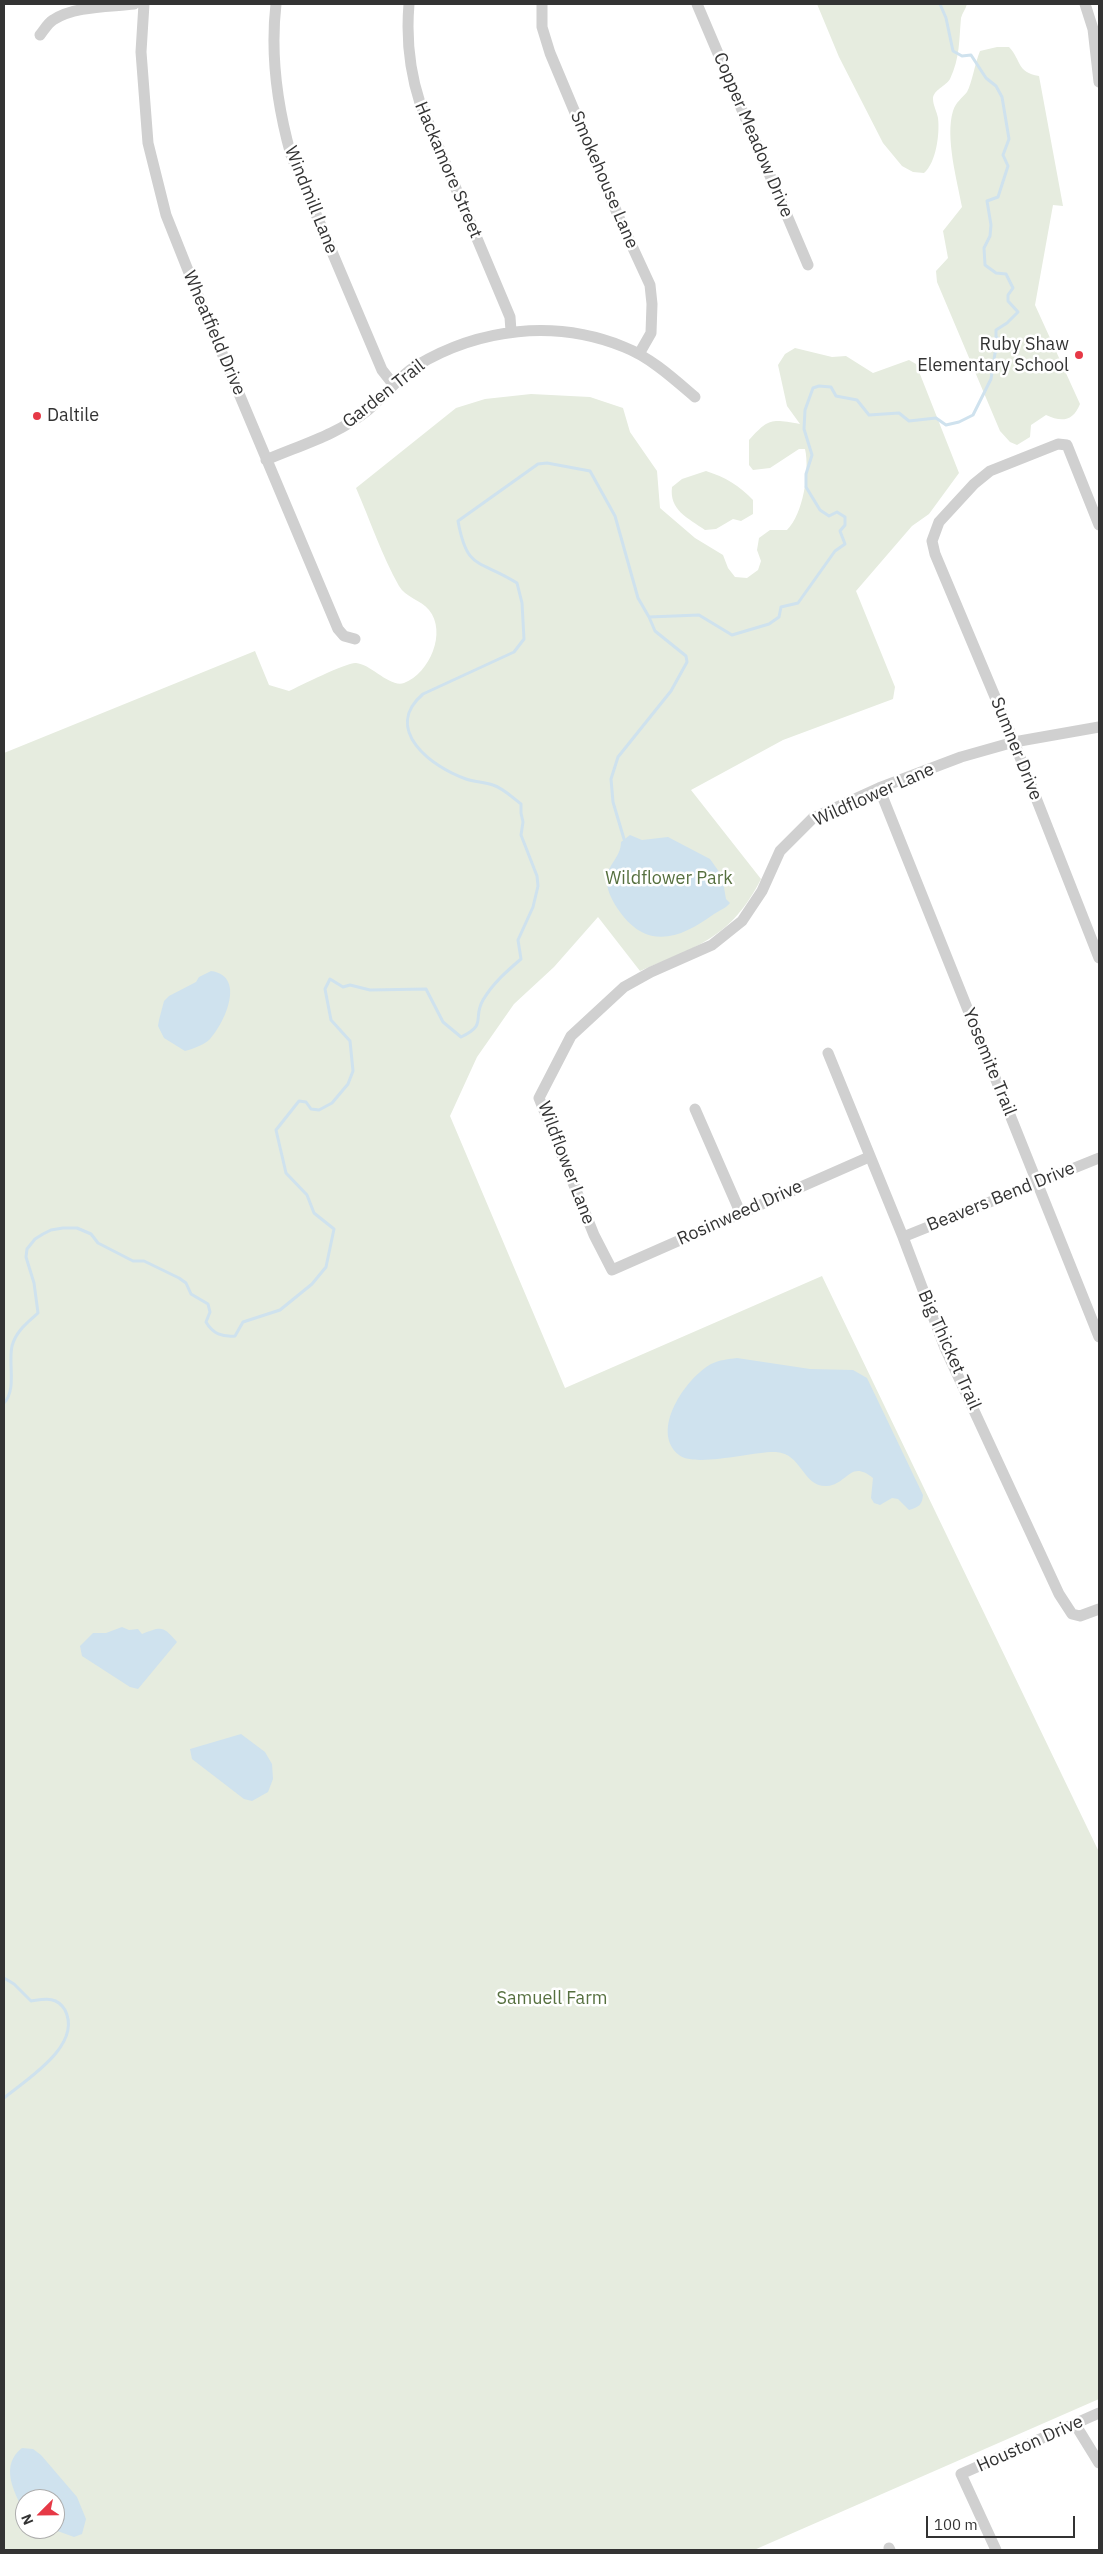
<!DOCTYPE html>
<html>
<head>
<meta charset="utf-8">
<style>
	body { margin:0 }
	#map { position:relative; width:1103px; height:2554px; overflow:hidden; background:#fff; font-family:"IBM Plex Sans",sans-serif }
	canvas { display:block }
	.frame { position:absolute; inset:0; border:5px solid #333; pointer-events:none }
	.north { position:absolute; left:15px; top:2489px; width:50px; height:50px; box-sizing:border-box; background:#fff; border:1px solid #adadad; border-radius:50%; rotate:247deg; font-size:14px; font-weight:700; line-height:20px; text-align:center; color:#333 }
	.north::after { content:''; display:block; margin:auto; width:18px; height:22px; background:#e63946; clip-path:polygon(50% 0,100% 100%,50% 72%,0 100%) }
	.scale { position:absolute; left:926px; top:2516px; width:149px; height:22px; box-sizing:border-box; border:2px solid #333; border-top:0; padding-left:6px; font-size:15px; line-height:18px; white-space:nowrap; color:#333; -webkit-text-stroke:4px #fff; paint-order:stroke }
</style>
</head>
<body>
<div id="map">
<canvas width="1103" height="2554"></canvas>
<div class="frame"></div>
<div class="north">N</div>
<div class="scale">100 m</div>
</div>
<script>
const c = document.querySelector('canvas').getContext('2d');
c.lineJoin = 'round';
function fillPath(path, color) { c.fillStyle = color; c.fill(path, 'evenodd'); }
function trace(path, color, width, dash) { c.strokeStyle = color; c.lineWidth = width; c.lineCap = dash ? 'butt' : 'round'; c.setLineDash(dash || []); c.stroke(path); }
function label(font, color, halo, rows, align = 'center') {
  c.font = font + ' "IBM Plex Sans",sans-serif'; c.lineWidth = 5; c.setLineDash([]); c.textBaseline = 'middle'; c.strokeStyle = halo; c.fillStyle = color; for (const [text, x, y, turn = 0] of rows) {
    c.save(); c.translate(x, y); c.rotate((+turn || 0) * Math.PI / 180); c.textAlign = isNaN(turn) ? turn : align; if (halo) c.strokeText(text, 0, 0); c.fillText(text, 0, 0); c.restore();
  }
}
fillPath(new Path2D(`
	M817 4H967C966 9 962 13 961 18 959 40 960 58 950 79 946 86 933 90 933 99 933 105 937 112 938 118 940 134 936 163 924 173L913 172 902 166 883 143 839 57Z
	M997 47H1009C1022 61 1016 72 1039 76L1063 206 1053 205 1035 305 1080 404C1073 422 1061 422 1046 415L1031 425 1030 437 1017 445 1010 442 1000 431 937 282 936 271 948 258 943 231 962 207C957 180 945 137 953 111 956 102 962 98 967 92 972 83 975 63 980 51Z
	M795 348 832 357 846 356 873 373 909 360 916 364 959 473 929 514 912 526 856 591 895 687 893 699 783 740 691 790 761 879C731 938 698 946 640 971L598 917 554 967 514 1004 477 1057 450 1116 565 1388 822 1276 1099 1852V2399L754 2550H4V753L255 651 269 685 289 691C300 686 347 662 356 663 371 664 390 688 404 683 430 673 447 632 429 610 421 600 405 597 399 586 382 556 370 520 356 488L456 408 485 399 531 394 590 397 623 408 630 432 657 471 660 508 695 538 723 555 728 568 735 577 747 578 758 570 761 561 757 550 759 538 770 530H787C803 515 810 471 805 449H799L770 468 753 470 749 465V440C769 418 771 419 800 424L787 406 778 365 785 354ZM25 2499H55V2529H25Z
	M706 471C725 477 740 486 753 500V514L741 521 733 519 716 529 705 530C688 518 669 510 672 487L682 479Z`), '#e6ecdf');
fillPath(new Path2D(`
	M630 835 642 840 668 837 710 859 722 876 726 899 730 903C725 909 720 910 714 914 684 936 651 951 623 916 616 907 609 896 607 885 604 866 621 859 621 842Z
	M211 971C247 976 224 1024 210 1039 204 1045 192 1049 185 1051L164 1038 158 1026 159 1020 164 1001 169 996 196 982 199 977Z
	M737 1358 810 1369 853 1370 867 1378 923 1495C922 1505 919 1507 909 1510L898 1499 892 1498 880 1505 874 1503 871 1498 873 1478C850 1459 848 1484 827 1486 802 1487 803 1454 776 1452 754 1451 695 1468 679 1455 649 1431 686 1378 711 1364 719 1360 729 1359 737 1358Z
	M122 1627 129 1630 138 1629 142 1634C162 1626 163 1626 177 1642L138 1689 130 1687 82 1656 80 1646 93 1633H106Z
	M241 1734 265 1752 272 1764 273 1779 268 1792 252 1801 244 1799 192 1759 190 1749Z
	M22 2448 33 2449 41 2455 77 2497 86 2519 82 2534 74 2537 52 2529H55V2499H25V2513C13 2491 0 2465 22 2448Z`), '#cfe2ee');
trace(new Path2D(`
	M624 839 613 802 611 779 618 757 671 691 687 662 686 656 655 631 649 617
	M4 1403C17 1389 8 1364 12 1346 16 1331 27 1323 38 1313L34 1283 26 1257 27 1249 35 1239 43 1234 51 1230 63 1228H77L91 1234 98 1243 133 1261H144L179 1278 186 1283 191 1294 208 1304 210 1312 206 1322C213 1334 222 1337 235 1336L243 1322 280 1310 312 1284 326 1267 334 1229 314 1213 307 1195 286 1173 276 1130 299 1101 306 1102 311 1109 319 1110 332 1103 348 1084 353 1071 350 1041 331 1020 325 989 330 979 343 987 350 985 370 990 426 989 443 1022 461 1037C488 1024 472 1019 483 1000 493 983 507 971 521 959L518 940 533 907 538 886 537 876 521 835 523 822 521 813V804C513 798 503 788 493 785 484 782 474 782 466 779 431 767 382 729 423 694L514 652 524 639 522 603 517 583C479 559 467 571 458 521L538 464 547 463 590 471 615 516 638 598 649 617 699 615 732 635 769 624 779 617 781 607 798 603 835 551 845 544 840 531 845 525V517L837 512 829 516 820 510 806 487V474L812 455 804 429 805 410 813 388 819 386 831 387 836 396 857 400 869 415 899 413 909 421 936 418 946 425 959 422 973 415 991 379 995 353 1001 346 1000 340 996 337V330L1007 323 1018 312 1008 301V295L1013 288 1006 274 996 273 985 265 984 248 990 236 991 225 987 201 998 197 1008 166 1003 155 1009 139 1002 97 996 86 986 78 971 55 962 56 953 51 946 18 940 4
	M4 1978 14 1984 31 2001C45 1999 57 1996 65 2010 83 2045 27 2079 4 2098`), '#cfe2ee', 3);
trace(new Path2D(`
	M144 4 141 52 148 143 166 215 203 308 338 629 344 636 355 639
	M276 4C270 56 277 105 291 155L382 370 393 384
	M409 4C406 39 409 69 420 103L510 317 511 331
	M542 4V27L550 53 620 220 650 285 652 304 651 333 639 354
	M697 4 808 265
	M1085 4 1093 29 1099 82
	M40 35C44 30 48 23 53 20 74 6 109 7 134 4
	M266 460C301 445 339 434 368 410 385 396 397 378 416 366 479 328 555 319 624 347 650 357 674 379 695 397
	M1099 525 1067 445 1058 444 990 471 974 484 939 522 932 541 935 554 1014 742 1099 958
	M879 788 1099 1337
	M828 1053 903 1237 945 1348 1059 1594 1072 1614 1080 1616 1099 1609
	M695 1109 740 1212
	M869 1157 612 1270 594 1235 539 1098 571 1036 624 987 651 972 712 945 742 921 762 891 780 851 813 818 879 788 961 757 1014 742 1099 727
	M903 1237 1099 1158
	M1075 2424 1099 2463
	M889 2548 890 2550
	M996 2550 961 2474 1099 2413`), '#d0d0d0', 11);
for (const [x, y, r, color] of [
	[1079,355,5,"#e63946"],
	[37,416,5,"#e63946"]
]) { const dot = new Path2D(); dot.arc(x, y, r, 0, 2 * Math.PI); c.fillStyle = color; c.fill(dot); trace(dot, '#fff', 2); }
label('18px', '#333', '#fff', [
	["Copper Meadow Drive",753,135,67],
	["Hackamore Street",448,170,67],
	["Smokehouse Lane",604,180,67],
	["Windmill Lane",311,200,68],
	["Wheatfield Drive",214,333,67],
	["Garden Trail",384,394,-38],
	["Sumner Drive",1016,749,68],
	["Wildflower Lane",874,795,-24],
	["Yosemite Trail",989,1062,68],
	["Wildflower Lane",566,1163,69],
	["Beavers Bend Drive",1001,1197,-22],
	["Rosinweed Drive",740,1213,-24],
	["Big Thicket Trail",949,1350,66],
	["Houston Drive",1030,2444,-24]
]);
label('18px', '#333', '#fff', [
	["Ruby Shaw",1069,345],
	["Elementary School",1069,366],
	["Daltile",47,416,"left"]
], 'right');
label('18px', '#56703f', '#fff', [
	["Wildflower Park",669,879],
	["Samuell Farm",552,1999]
]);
</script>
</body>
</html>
